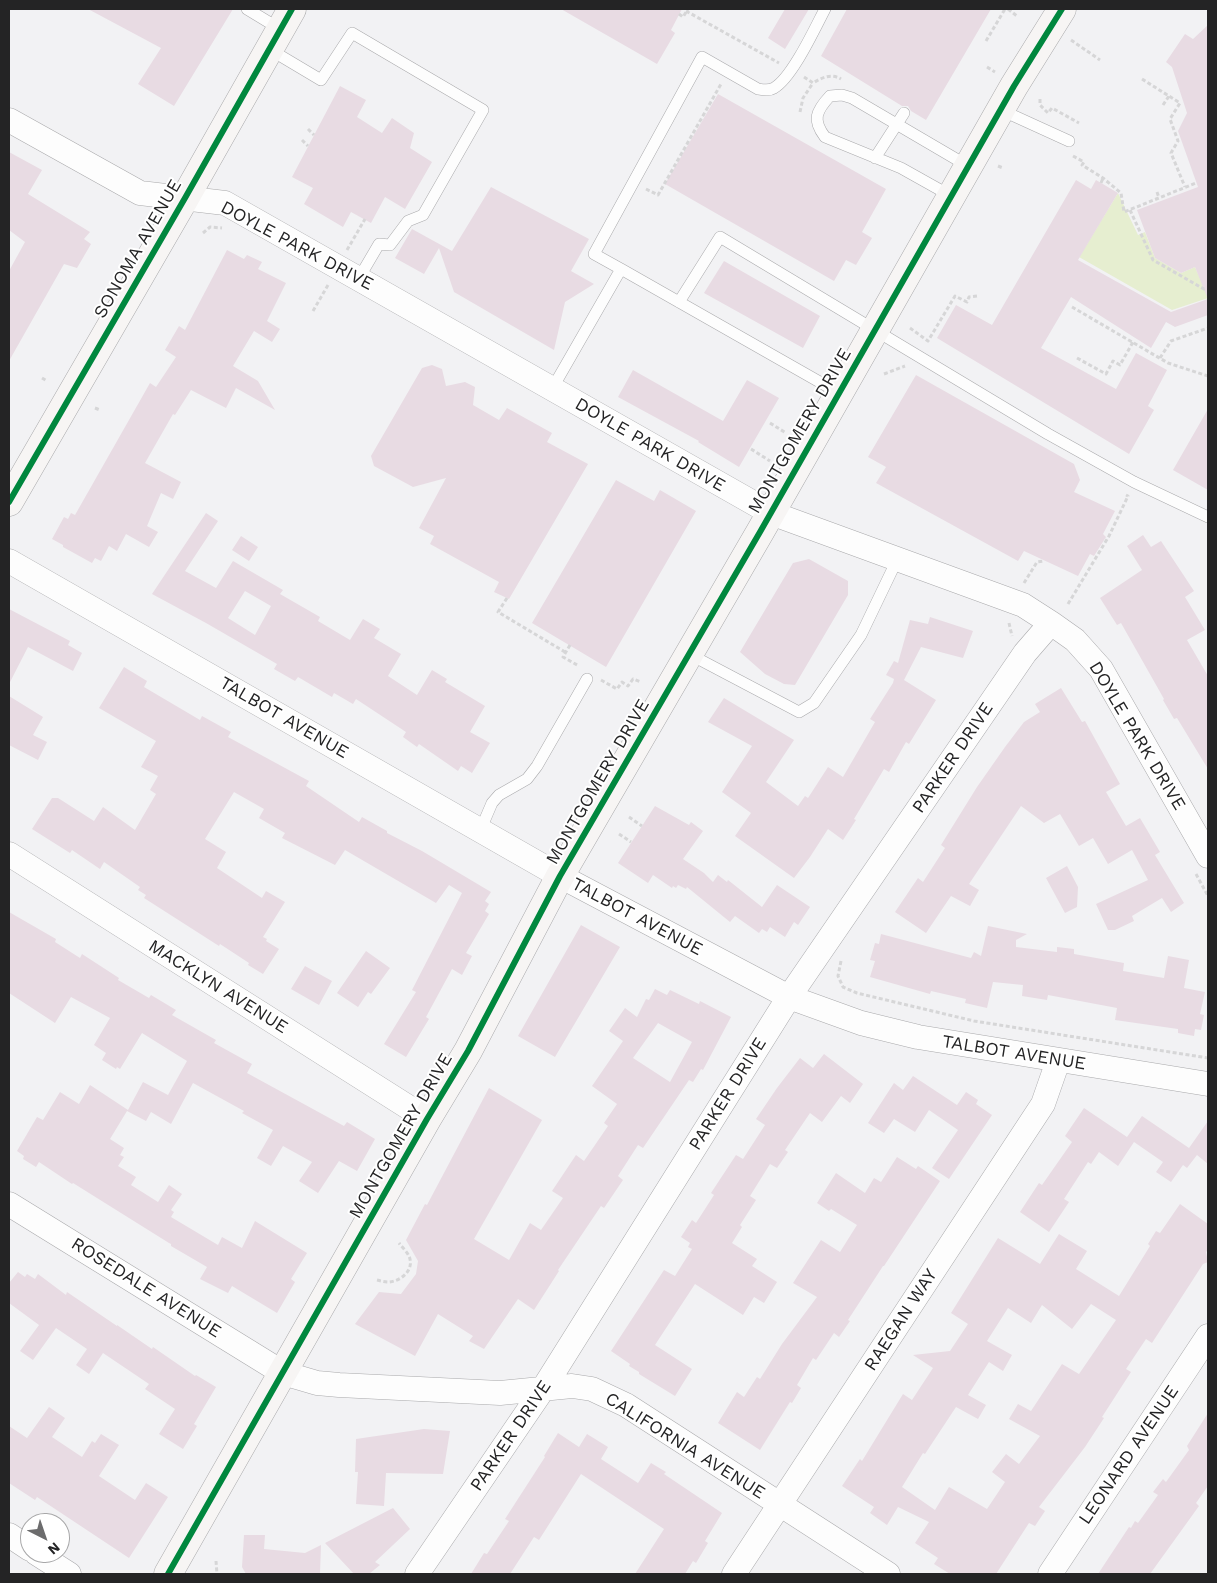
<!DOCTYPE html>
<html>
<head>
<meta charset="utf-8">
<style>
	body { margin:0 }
	#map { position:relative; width:1217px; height:1583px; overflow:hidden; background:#f2f2f4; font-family:"Work Sans",sans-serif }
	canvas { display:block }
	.frame { position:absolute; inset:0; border:10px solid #242425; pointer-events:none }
	.north { position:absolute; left:20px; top:1513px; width:50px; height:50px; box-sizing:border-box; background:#fff; border:1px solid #a7a7a8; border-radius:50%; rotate:139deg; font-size:14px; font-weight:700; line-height:20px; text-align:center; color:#242425 }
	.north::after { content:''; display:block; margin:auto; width:18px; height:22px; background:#6c6c6d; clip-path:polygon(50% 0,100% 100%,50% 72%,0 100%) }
</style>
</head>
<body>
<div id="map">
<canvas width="1217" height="1583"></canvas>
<div class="frame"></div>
<div class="north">N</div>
</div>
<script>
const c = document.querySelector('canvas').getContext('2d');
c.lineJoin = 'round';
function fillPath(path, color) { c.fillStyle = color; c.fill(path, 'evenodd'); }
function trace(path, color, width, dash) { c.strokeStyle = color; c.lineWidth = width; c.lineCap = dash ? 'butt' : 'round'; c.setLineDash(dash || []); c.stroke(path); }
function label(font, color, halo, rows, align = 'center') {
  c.font = font + ' "Work Sans",sans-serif'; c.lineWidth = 4; c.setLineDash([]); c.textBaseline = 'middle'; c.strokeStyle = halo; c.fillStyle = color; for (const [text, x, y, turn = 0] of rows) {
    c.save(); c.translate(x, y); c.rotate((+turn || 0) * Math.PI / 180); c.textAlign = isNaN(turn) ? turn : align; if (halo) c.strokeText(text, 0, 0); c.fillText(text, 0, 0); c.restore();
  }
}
fillPath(new Path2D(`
	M1118 193 1138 235 1145 232 1155 258 1181 273 1195 267 1199 276 1208 273V298L1172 310 1079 257Z`), '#e6eed0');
fillPath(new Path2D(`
	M88 9H233L174 106 138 84 161 48Z
	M561 9H682L671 30 675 33 657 64Z
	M785 9H809L785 49 768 38Z
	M847 9H991L926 120 911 111 908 106H902L821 56Z
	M1208 25V297H1207L1195 267 1181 273 1155 258 1137 210 1198 187 1178 131 1187 113 1172 67 1166 62 1185 34 1193 39Z
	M340 86 366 100 357 117 382 133 392 118 414 133 410 148 432 162 405 209 385 197 371 223 351 212 343 227 304 204 313 188 292 177Z
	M718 94 886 189 862 232 872 238 856 265 846 260 834 281 665 184Z
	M9 152 42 170 28 194 90 232 84 239 91 244 77 268 64 264 9 361V271L25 242 9 230Z
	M1076 180 1091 189 1096 180 1118 193 1078 260 1171 312 1208 299V315L1175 327 1166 322 1151 348 1071 297 1041 348 1116 389 1136 353 1167 370 1148 406 1154 410 1129 454 937 338 956 305 992 325Z
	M491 187 589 239 571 271 594 284 565 302 554 350 454 292 439 248 424 274 395 258 412 229 452 251Z
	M227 250 244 259 247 255 262 262 258 269 286 283 267 321 280 329 272 342 254 331 233 366 258 381 275 410 236 388 226 408 191 390 175 415 173 414 145 463 181 482 173 499 161 493 147 526 158 532 149 547 126 534 117 551 109 546 101 561 95 558 92 563 63 547V545L52 539 64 517 68 519 71 513 75 515 150 383 156 387 176 357 165 350 179 326 185 330Z
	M724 261 820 316 803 348 704 293Z
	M432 365 442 369 446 386 465 382 475 387 473 405 499 420 507 408 552 433 547 442 588 464 509 599 494 592 499 582 430 544 434 536 419 528 446 478 413 487 374 466 371 456 422 368Z
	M633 370 723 421 747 380 779 398 739 467 698 442 699 441 618 397Z
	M916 375 1074 464 1080 480 1074 492 1115 511 1103 534 1106 537 1094 556 1090 554 1078 576 1024 551 1018 561 876 483 886 467 868 457Z
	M1208 409V490L1173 470Z
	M616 480 654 501 660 490 696 511 606 667 532 623Z
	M206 513 218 521 185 571 216 588 233 561 283 590 280 594 320 617 318 621 350 640 363 619 380 629 374 638 401 654 388 676 417 695 432 670 447 679 445 682 485 706 470 732 490 743 472 773 461 766 458 771 419 744 417 747 403 737 406 732 356 699 353 704 334 693 332 697 298 677 295 681 274 669 277 664 206 623 152 594ZM245 591 271 606 255 635 228 618Z
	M1143 535 1151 547 1161 541 1194 591 1185 597 1205 630 1187 640 1208 676V769L1177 718 1174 719 1163 700 1164 699 1121 623 1117 625 1100 598 1142 570 1127 546Z
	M241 536 258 547 249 561 232 550Z
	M809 559 848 581V595L795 685 784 684 765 674 740 652 793 563Z
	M9 609 70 641 68 645 82 653 73 671 28 647 9 684Z
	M930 617 973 631 963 658 921 647 904 680 936 700 909 744 906 742 889 772 884 769 854 819 856 820 843 840 828 829 810 857 794 878 735 836 751 813 722 792 752 746 708 722 724 698 794 740 766 782 798 806 805 796 808 798 828 767 843 777 875 722 870 719 893 683 894 679 886 675 894 661 898 663 910 620 928 624Z
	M124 667 147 681 144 687 200 720 202 716 231 732 228 737 309 781 306 786 359 822 362 817 387 831V833L422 851 491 892 485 901 489 904 485 911 489 914 466 953 472 956 462 975 452 969 426 1017 429 1019 406 1057 384 1044 416 992 412 990 462 893 449 885 436 903 345 850 335 865 282 838 285 833 259 818 264 809 234 792 205 839 226 852 217 868 262 898 266 891 285 902 263 937 267 939 266 941 279 949 263 974 248 965 249 963 220 944 219 946 144 898 146 895 138 890 140 887 104 862 100 869 72 850 70 853 32 829 52 798H58L94 821 103 807 135 830 156 794 150 790 158 776 141 767 156 741 99 708Z
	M1061 688 1082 722 1085 721 1120 784 1106 792 1126 826 1140 818 1160 852 1155 855 1184 903 1171 912 1162 898 1132 916 1134 921 1115 930H1108L1096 904 1148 880 1132 850 1108 864 1093 838 1079 846 1060 814 1044 823 1021 806 969 884 979 890 970 906 951 896 926 933 895 912 918 878 923 882 945 848 941 845 977 787 1005 747 1024 722 1040 712 1035 704Z
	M9 696 43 717 33 735 47 742 38 760 9 745Z
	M655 806 689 825 691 822 703 831 683 859 704 873 713 882 718 875 727 882 728 880 762 907 777 885 810 907 798 925 794 922 785 937 770 927 767 932 762 929 759 933 735 916 730 922 687 887 686 889 678 885 676 888 673 886 672 888 653 875 648 883 618 863Z
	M1067 866 1078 887 1077 907 1065 913 1046 878Z
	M9 912 56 939 55 942 80 958 82 954 119 978 118 980 149 998 151 995 176 1010 172 1015 216 1040 214 1043 252 1064 247 1073 344 1126 347 1122 375 1139 357 1171 339 1161 318 1193 299 1181 312 1162 283 1146 271 1166 257 1158 273 1130 242 1113 244 1111 193 1083 171 1124 151 1112 146 1121 127 1111 110 1139 124 1148 120 1155 124 1157 118 1166 136 1177 131 1185 158 1202 169 1185 182 1194 171 1210 174 1212 171 1217 218 1245 222 1237 242 1248 255 1221 307 1253 291 1279 295 1282 277 1313 232 1286 228 1293 200 1279 207 1267 171 1246V1244L169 1243 73 1183 72 1184 39 1162 36 1167 23 1159 24 1156 17 1151 37 1117 43 1120 60 1092 79 1104 90 1085 128 1110 143 1082 168 1095 187 1061 142 1033 120 1069 117 1067 116 1069 102 1060 106 1053 94 1045 110 1018 71 997 55 1023 9 993Z
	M581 925 620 947 555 1057 518 1036Z
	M988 926 1027 934 1016 940V947L1057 952V947L1074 949V954L1124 963 1123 971 1164 978 1168 956 1189 960 1184 988 1205 992 1200 1014 1204 1015 1201 1030 1195 1029 1194 1036 1178 1033V1029L1115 1020 1117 1008 1048 995 1047 1000 1022 996 1023 985 993 982 987 1008 965 1003 966 999 931 991 930 994 870 977 875 961 870 960 875 943 879 944 881 934 971 958 974 952 981 956Z
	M366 951 390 968 371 994 368 992 358 1007 337 993Z
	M305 966 332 981 319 1005 291 989Z
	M655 989 667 995 670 990 699 1004 700 1001 731 1017 703 1070 701 1069 693 1082 689 1080 643 1148 638 1145 618 1176 623 1180 604 1208 601 1206 558 1270 559 1271 534 1310 518 1299 484 1349 469 1341 473 1336 438 1314 415 1356 355 1324 379 1292 401 1294 416 1274 418 1261 406 1240 425 1204 427 1205 489 1088 542 1120 474 1239 509 1260 530 1223 541 1230 563 1198 552 1191 576 1155 584 1161 608 1126 604 1123 617 1104 592 1086 623 1041 609 1031 625 1008 637 1017 646 999 649 1000ZM658 1023 692 1042 670 1082 633 1058Z
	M824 1054 863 1084 850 1103 841 1096 822 1122 810 1113 785 1150 788 1152 777 1168 770 1164 750 1196 756 1200 740 1225 742 1227 732 1243 757 1259 752 1266 777 1282 764 1303 754 1297 743 1315 695 1284 655 1345 692 1369 675 1396 639 1374V1372L629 1366 630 1364 611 1351 664 1270 675 1276 692 1249 688 1247 690 1243 681 1237 692 1220 696 1223 714 1195 711 1193 736 1155 743 1159 765 1125 756 1119 777 1088 800 1058 813 1068Z
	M913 1076 957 1105 966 1092 978 1100 976 1104 992 1115 949 1179 932 1168 958 1130 929 1110 915 1132 894 1119 884 1133 868 1123 894 1083 903 1090Z
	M1084 1108 1127 1137 1142 1116 1189 1148 1208 1121V1164L1197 1155 1187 1168 1183 1165 1171 1182 1156 1172 1163 1162 1134 1142 1118 1166 1099 1152 1091 1164 1088 1162 1064 1199 1069 1202 1049 1232 1020 1212 1039 1183 1042 1185 1072 1142 1065 1136Z
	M897 1157 916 1169 918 1166 940 1181 884 1266H883L848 1320 850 1321 839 1337 834 1333 816 1360 813 1358 797 1385 801 1388 792 1403 790 1402 760 1450 718 1423 737 1392 744 1397 757 1377 760 1379 782 1344 817 1297 793 1283 821 1240 840 1252 857 1225 831 1209 829 1211 817 1203 836 1173 865 1193 874 1178 881 1182Z
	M1180 1204 1208 1224V1250L1206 1252 1208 1262 1203 1264 1152 1343 1146 1339 1126 1369 1131 1372 1102 1417 1104 1418 1085 1447 1039 1507 1045 1511 1035 1526 1029 1523 996 1574H950L934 1564 938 1558 915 1543 929 1522 898 1507 887 1525 870 1513 874 1507 842 1486 860 1459 862 1461 903 1394 912 1400 933 1368 913 1355 950 1351 968 1324 951 1313 998 1238 1040 1264 1059 1234 1087 1251 1076 1269 1119 1296 1150 1246 1148 1244 1156 1231 1160 1233ZM1091 1304 1116 1320 1079 1374 1062 1364 1031 1411 1018 1404 1009 1419 1040 1436 1019 1464 1006 1454 992 1472 1005 1482 987 1509 949 1487 935 1510 902 1487 923 1453 925 1454 956 1407 978 1419 986 1405 968 1395 989 1362 1003 1371 1012 1355 987 1341 1008 1308 1031 1323 1042 1305 1072 1329Z
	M18 1272 25 1277 27 1274 35 1279 38 1274 66 1295 67 1292 117 1326V1325L152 1349 153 1347 195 1376 196 1375 216 1387 194 1424 197 1426 183 1449 159 1434 175 1409 145 1389 149 1384 103 1353 89 1374 76 1365 87 1349 56 1328 33 1360 20 1351 39 1325 9 1303V1283Z
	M49 1407 65 1418 52 1437 82 1457 92 1441 95 1443 101 1434 119 1445 99 1476 135 1500 146 1483 168 1497 129 1558 37 1497 35 1500 9 1483V1426L27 1438Z
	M1208 1413V1486L1196 1503 1199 1506 1150 1574H1098L1129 1527 1131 1528 1135 1521 1138 1523 1158 1495 1153 1492 1163 1479 1166 1482 1189 1450 1187 1446Z
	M424 1429 450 1431 443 1474 386 1473 384 1506 356 1504 358 1472H355L356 1439Z
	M558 1433 579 1447 587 1434 608 1447 601 1459 638 1483 651 1463 666 1472 664 1474 722 1513 705 1541 708 1543 696 1563 693 1561 685 1574H635L664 1529 581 1474 539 1540 534 1537 510 1574H471L484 1553 487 1554 509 1521 505 1519 545 1457 544 1456Z
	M393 1508 410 1529 375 1562 380 1565 369 1574H354L325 1543Z
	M244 1535H265L264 1549 305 1553 321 1545 320 1574H246L242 1567Z`), '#e8dbe3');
const lane = new Path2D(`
	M247 9 280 29
	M269 49 321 80 352 33 483 110 423 215 408 221 390 245 379 244 359 278
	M1001 110 1069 141
	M875 158 904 113
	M951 196 901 168 825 137C812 120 816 111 830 96L842 95 852 98 968 166
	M621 269 594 254 702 57 758 89C764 90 769 91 774 88 792 78 815 28 825 9
	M679 302 720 237 1048 434 1134 482 1208 517
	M552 389 621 269 839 393
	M689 654 799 712 814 703 861 635 897 560
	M480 831 492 803 499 795 527 779 537 766 587 679`);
const street = new Path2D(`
	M9 120 140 193 225 203 771 513 1023 605 1051 623 1075 640 1101 669 1208 856
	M9 561 560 876 789 997 861 1023 918 1037 1208 1084
	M9 854 427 1119
	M9 1204 283 1373 317 1383 339 1385 500 1393 572 1386 592 1389 626 1405 888 1574
	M9 1535 30 1549
	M36 1553 69 1574
	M417 1574 543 1389 789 997 1025 653 1051 623
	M734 1574 1043 1104 1058 1061
	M1050 1574 1208 1336`);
const secondary = new Path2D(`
	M9 502 185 198 292 9
	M168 1574 427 1119 468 1051 560 876 760 532 1014 86 1062 9`);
trace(lane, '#a9a9ab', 12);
trace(street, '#a9a9ab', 25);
trace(secondary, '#a9a9ab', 29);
trace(new Path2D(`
	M1008 9 1017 16
	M527 10V9
	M686 11 779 63
	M679 14 683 17 688 9
	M1071 40 1100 60
	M986 41 1005 9
	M987 67 995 72
	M804 77 813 83C821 78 831 73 841 79
	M1142 79 1180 103 1170 119 1178 141 1171 153 1185 187
	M1040 99V105L1048 113 1052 108 1079 123
	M1163 105 1169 96
	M800 112 803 98 813 83
	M308 129 314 135
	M302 140 308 146
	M1073 156 1084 162 1082 165 1103 178 1121 193 1124 212 1196 183
	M998 166 1003 168
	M1101 183 1103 178
	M646 189 658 195 721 84
	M1157 192 1159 198
	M1130 210 1153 260 1204 289 1208 288
	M203 233 210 227 222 228
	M347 250 365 219
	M1072 307 1168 363 1208 376
	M313 311 328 285
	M910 328 928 341 955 296 967 302 969 297 978 296
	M1077 358 1106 374 1113 361 1120 365 1133 342
	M1160 358 1171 341 1208 328
	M884 374 905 366
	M42 378 47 381
	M95 408 100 410
	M770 423 786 433
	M751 449 770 461
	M1024 583 1037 562 1044 561
	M507 598 498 612 565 652
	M1068 604 1109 536 1128 496 1126 495
	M1009 623 1012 636
	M570 645 563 657 579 666
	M601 680 617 689 622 682 628 686 633 679 641 682
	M629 817 642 826
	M619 834 631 842
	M1196 874 1208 896
	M841 961 838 976 843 987 857 993 974 1021 1208 1058
	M377 1280C381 1281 385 1282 389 1282 401 1281 415 1270 409 1256 407 1252 402 1247 399 1243
	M216 1561 217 1574`), '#d6d6d7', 3, [4, 2.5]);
trace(lane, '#fdfdfd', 11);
trace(street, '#fdfdfd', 24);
trace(secondary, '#f7f5f4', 28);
trace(new Path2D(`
	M9 502 185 198 292 9
	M168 1574 427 1119 468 1051 560 876 760 532 1014 86 1062 9`), '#00873e', 6);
label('18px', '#242425', '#fff', [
	["DOYLE PARK DRIVE",297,246,28],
	["SONOMA AVENUE",138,249,-60],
	["MONTGOMERY DRIVE",800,431,-60],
	["DOYLE PARK DRIVE",650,445,30],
	["TALBOT AVENUE",284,718,30],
	["DOYLE PARK DRIVE",1137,736,59],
	["PARKER DRIVE",953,758,-56],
	["MONTGOMERY DRIVE",598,782,-60],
	["TALBOT AVENUE",637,917,28],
	["MACKLYN AVENUE",218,987,32],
	["TALBOT AVENUE",1014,1053,9],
	["PARKER DRIVE",728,1094,-58],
	["MONTGOMERY DRIVE",401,1136,-60],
	["ROSEDALE AVENUE",146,1288,32],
	["RAEGAN WAY",901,1320,-57],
	["PARKER DRIVE",511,1436,-56],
	["CALIFORNIA AVENUE",685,1446,32],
	["LEONARD AVENUE",1129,1455,-56]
]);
</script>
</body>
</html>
